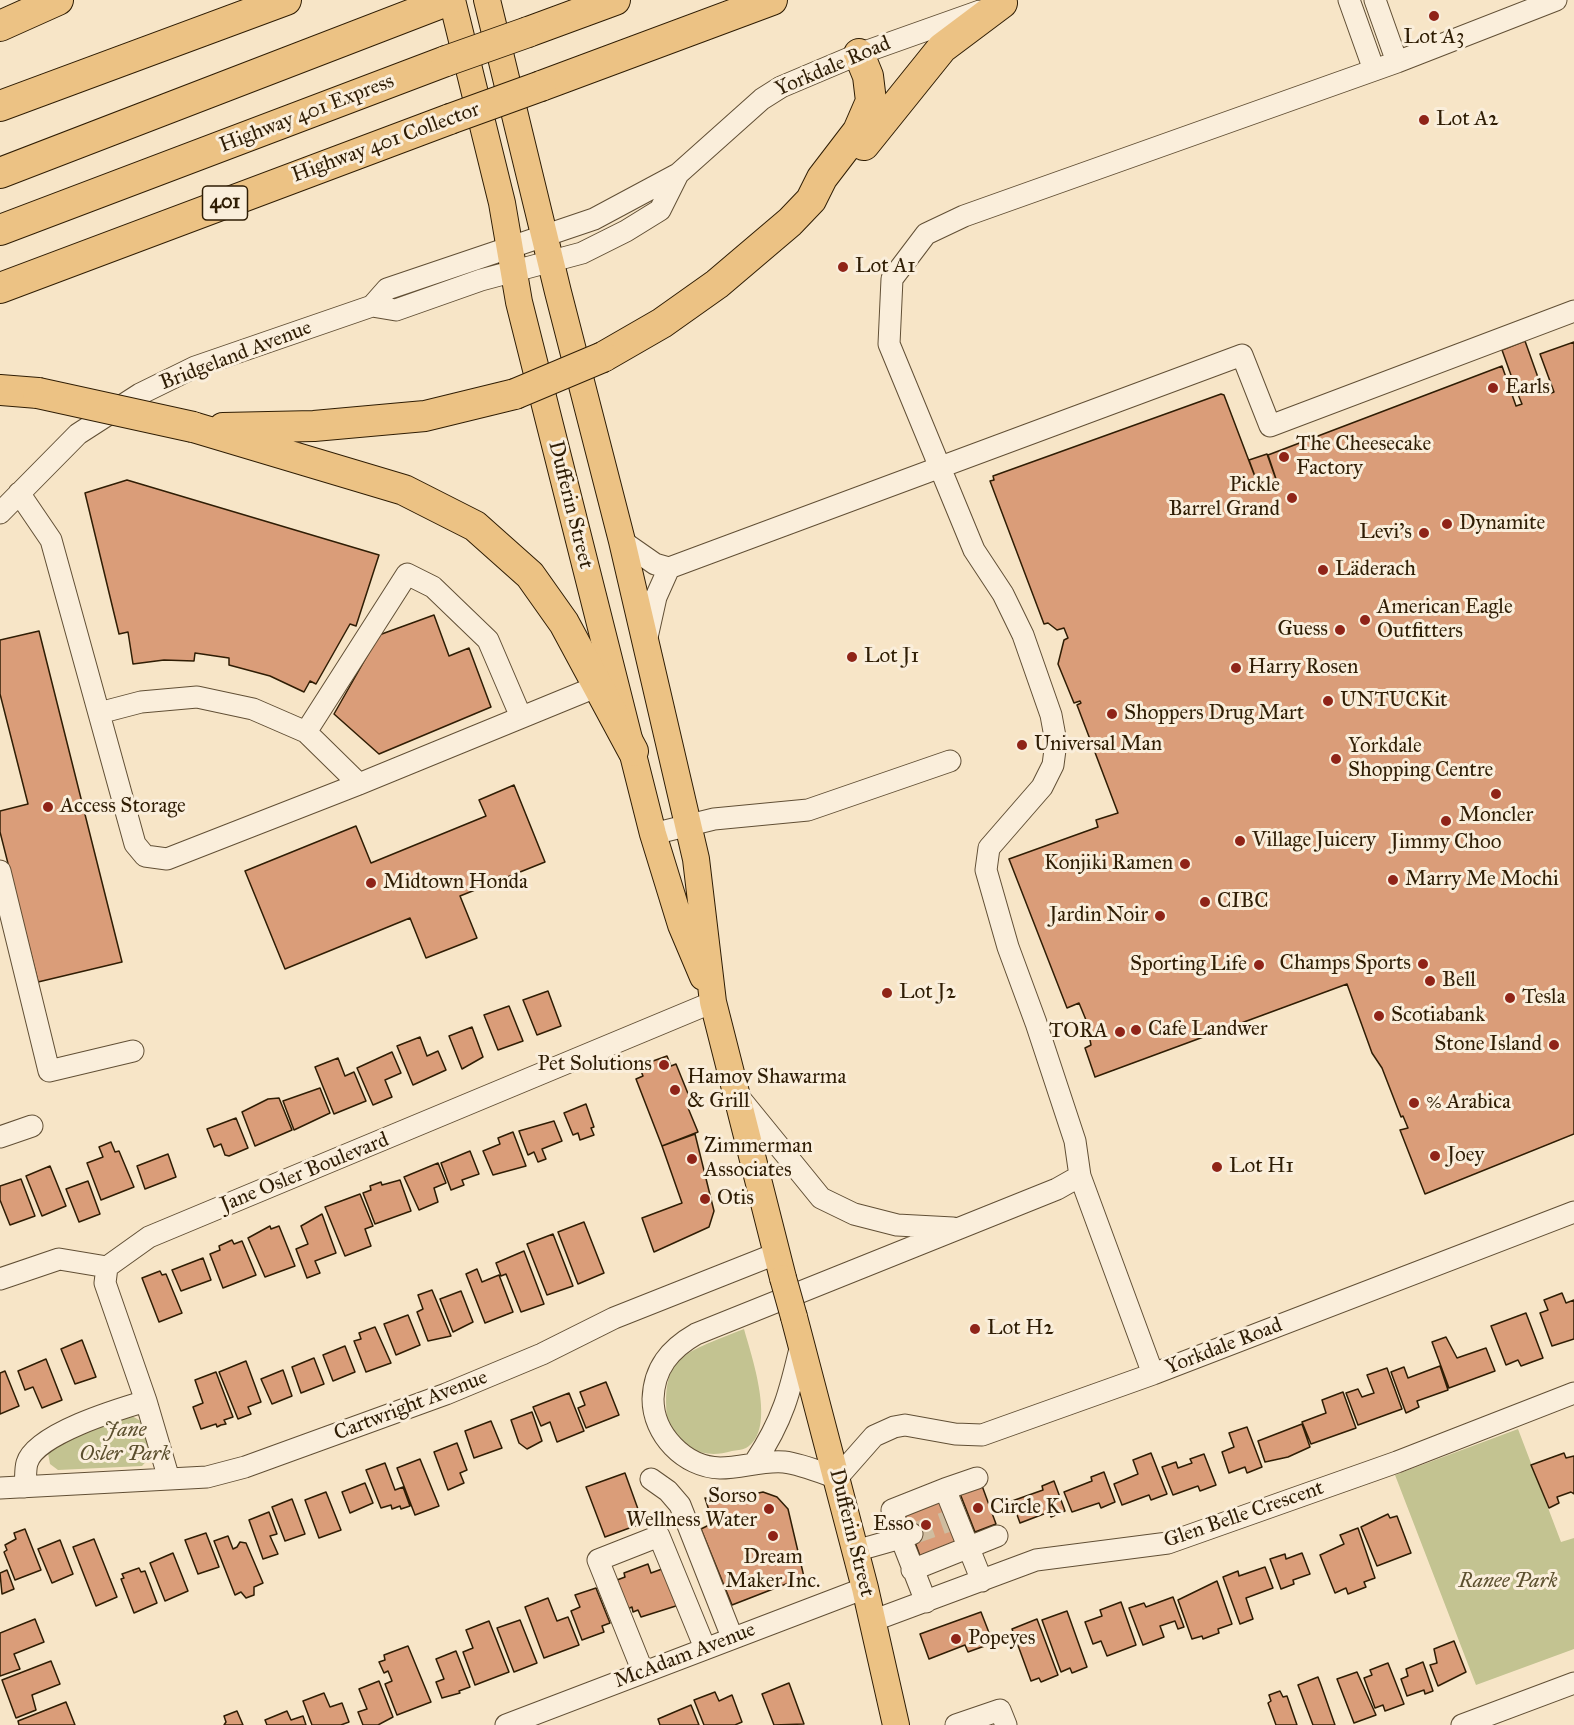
<!DOCTYPE html>
<html>
<head>
<meta charset="utf-8">
<style>
	body { margin:0 }
	canvas { display:block; background:#f7e5c7 }
</style>
</head>
<body>
<canvas width="1574" height="1725"></canvas>
<script>
const c = document.querySelector('canvas').getContext('2d');
c.lineJoin = 'round';
function fillPath(path, color) { c.fillStyle = color; c.fill(path, 'evenodd'); }
function trace(path, color, width, dash) { c.strokeStyle = color; c.lineWidth = width; c.lineCap = dash ? 'butt' : 'round'; c.setLineDash(dash || []); c.stroke(path); }
function label(font, color, halo, rows, align = 'center') {
  c.font = font + ' "IM FELL Great Primer",serif'; c.lineWidth = 6; c.setLineDash([]); c.textBaseline = 'middle'; c.strokeStyle = halo; c.fillStyle = color; for (const [text, x, y, turn = 0] of rows) {
    c.save(); c.translate(x, y); c.rotate((+turn || 0) * Math.PI / 180); c.textAlign = isNaN(turn) ? turn : align; if (halo) c.strokeText(text, 0, 0); c.fillText(text, 0, 0); c.restore();
  }
}
fillPath(new Path2D(`
	M744 1329C751 1355 778 1430 746 1448 742 1450 736 1450 732 1451 705 1459 690 1450 669 1433 658 1356 679 1355 744 1329Z
	M132 1416 144 1423 152 1455 142 1466 58 1470 50 1464 48 1453 55 1443Z
	M1518 1429 1561 1542 1574 1538V1649L1476 1685 1395 1475Z`), '#c3c391');
const building = new Path2D(`
	M1525 341 1540 383 1517 392 1502 350Z
	M1574 342V1134L1425 1194 1400 1130 1408 1128 1403 1116 1401 1117 1382 1068 1372 1053 1347 984 1095 1077 1085 1048 1091 1045 1086 1020 1079 1003 1067 1008 1009 859 1098 827 1096 820 1118 813 1077 705 1081 703 1080 701 1074 703 1058 664 1064 640 1068 638 1064 628 1057 630 1048 623 1044 624 990 481 994 480 993 476 1221 394 1224 395 1260 490 1278 485 1268 455 1502 366 1516 406 1522 404 1517 392 1529 387 1540 383 1546 395 1554 392 1540 354Z
	M1267 454 1278 485 1260 490 1249 460Z
	M127 480 379 555 356 626 350 624 316 684 310 681 304 692 270 676 229 665V658L195 653 194 661 164 660 133 664 128 632 119 634 85 493Z
	M434 615 449 656 469 648 491 707 379 754 334 714 379 635Z
	M39 631 122 962 38 982 0 832V811L28 804 0 694V640Z
	M514 785 545 862 460 896 477 938 426 958 410 918 285 969 245 871 356 826 371 863 486 816 479 800Z
	M548 991 561 1026 537 1035 523 1000Z
	M509 1006 523 1041 498 1050 484 1015Z
	M472 1027 483 1057 462 1069 449 1036Z
	M420 1037 427 1056 438 1051 446 1070 413 1085 397 1046Z
	M392 1052 401 1073 385 1080 392 1097 373 1105 357 1068Z
	M667 1056 671 1066 676 1064 691 1101 686 1103 698 1132 662 1146 636 1079 643 1076 639 1066Z
	M338 1058 345 1076 354 1072 366 1101 334 1114 315 1067Z
	M320 1088 330 1113 294 1130 283 1101Z
	M279 1098 292 1130 255 1146 242 1112 268 1099Z
	M586 1104 594 1127 591 1128 594 1135 580 1140 578 1133 573 1135 564 1113Z
	M236 1118 248 1148 229 1156 225 1155 221 1144 214 1147 207 1129Z
	M554 1121 562 1141 542 1149 546 1159 538 1162 534 1152 528 1155 519 1131Z
	M513 1132 526 1166 493 1175 483 1151 500 1144 498 1138Z
	M695 1134 714 1211 709 1227 654 1252 642 1218 682 1203 662 1146Z
	M111 1142 115 1152 119 1151 134 1187 101 1200 87 1163 103 1157 99 1147Z
	M470 1151 479 1174 462 1180 464 1185 451 1190 441 1163Z
	M168 1154 176 1177 145 1189 137 1166Z
	M438 1163 446 1183 434 1188 438 1202 419 1210 404 1177Z
	M50 1166 66 1206 42 1216 26 1176Z
	M21 1179 35 1216 10 1225 0 1200V1186Z
	M400 1180 411 1211 375 1224 363 1193 371 1190 370 1186 381 1182 382 1185Z
	M88 1181 100 1214 79 1222 66 1189Z
	M360 1194 373 1226 365 1229 371 1246 345 1256 325 1207Z
	M322 1214 336 1253 315 1261 320 1273 307 1278 296 1249 308 1244 301 1226Z
	M584 1222 604 1273 578 1284 558 1232Z
	M270 1226 271 1229 279 1226 295 1266 265 1277 248 1238Z
	M553 1234 573 1286 547 1295 527 1244Z
	M232 1240 234 1244 242 1241 256 1275 223 1288 210 1254 220 1250 219 1246Z
	M524 1251 544 1304 521 1312 506 1274 501 1276 496 1263Z
	M203 1258 211 1280 181 1291 172 1270Z
	M477 1269 482 1282 499 1275 513 1312 485 1323 466 1274Z
	M160 1271 162 1275 166 1274 182 1313 159 1322 142 1278Z
	M432 1290 451 1336 428 1341 417 1312 423 1309 418 1295Z
	M461 1291 473 1322 453 1332 440 1299Z
	M1562 1293 1566 1303 1574 1300V1339L1552 1346 1540 1313 1548 1310 1544 1300Z
	M1526 1313 1543 1358 1521 1366 1518 1360 1506 1365 1491 1326Z
	M408 1315 420 1345 396 1355 384 1324Z
	M375 1327 391 1363 366 1372 354 1341 361 1339 359 1333Z
	M1446 1337 1457 1358 1486 1348 1495 1371 1449 1388 1432 1342Z
	M82 1340 96 1377 75 1384 61 1349Z
	M345 1346 355 1372 333 1381 323 1355Z
	M314 1358 324 1384 301 1393 292 1367Z
	M46 1359 62 1400 42 1408 33 1387 25 1390 18 1371Z
	M246 1361 261 1402 248 1407 251 1414 238 1419 219 1372Z
	M1440 1366 1448 1390 1417 1401 1419 1407 1406 1413 1391 1372 1404 1367 1408 1378Z
	M1387 1368 1402 1409 1358 1425 1346 1393 1358 1389 1362 1397 1374 1393 1367 1375Z
	M283 1370 292 1396 272 1404 261 1379Z
	M5 1371 19 1406 0 1414V1373Z
	M216 1372 233 1417 224 1420 226 1424 221 1425 217 1427 216 1424 201 1429 193 1407 203 1403 195 1380Z
	M606 1382 619 1415 586 1428 578 1408 585 1405 580 1392Z
	M1343 1392 1356 1428 1311 1444 1302 1422 1326 1413 1322 1400Z
	M569 1393 584 1431 557 1442 550 1422 541 1426 533 1407Z
	M532 1412 542 1441 527 1449 519 1443 511 1420Z
	M491 1421 502 1448 474 1458 465 1431Z
	M1302 1424 1310 1447 1288 1457 1265 1462 1258 1441Z
	M1247 1427 1262 1467 1247 1473 1245 1467 1229 1473 1222 1452 1234 1447 1229 1433Z
	M457 1443 467 1470 460 1473 464 1483 448 1490 434 1452Z
	M1151 1453 1167 1494 1151 1500 1149 1495 1122 1505 1114 1484 1138 1474 1133 1460Z
	M1564 1453 1566 1458 1574 1456V1494L1571 1492 1557 1497 1559 1503 1549 1508 1531 1465Z
	M1204 1454 1216 1485 1200 1491 1198 1486 1173 1495 1162 1467 1176 1462 1178 1468 1192 1463 1190 1459Z
	M420 1459 439 1506 415 1515 397 1468Z
	M385 1463 395 1490 403 1487 410 1506 401 1509 400 1506 392 1509 391 1505 381 1508 366 1470Z
	M1104 1472 1115 1502 1101 1508 1099 1503 1072 1512 1064 1492 1092 1481 1091 1477Z
	M625 1473 643 1523 605 1537 586 1487Z
	M1054 1481 1065 1511 1051 1517 1049 1512 1020 1523 1012 1501 1043 1490 1042 1486Z
	M365 1483 373 1503 350 1513 342 1492Z
	M981 1483 996 1524 975 1532 959 1491Z
	M326 1492 341 1530 319 1538 305 1500Z
	M763 1492 777 1497 788 1509 804 1577 732 1605 701 1529 713 1523 705 1498 727 1500Z
	M939 1496 957 1542 920 1556 903 1509Z
	M292 1499 305 1534 285 1541 272 1507Z
	M269 1512 277 1534 270 1536 278 1554 263 1559 249 1520Z
	M1388 1514 1390 1518 1397 1516 1411 1553 1377 1566 1361 1527Z
	M1358 1528 1375 1578 1364 1582 1366 1587 1348 1594 1346 1588 1335 1593 1320 1555 1344 1544 1340 1535Z
	M25 1529 41 1570 15 1580 4 1552 7 1550 5 1545 16 1539 14 1533Z
	M206 1533 219 1567 198 1574 185 1540Z
	M228 1536 233 1549 237 1547 240 1542 246 1543 263 1583 254 1587V1595L246 1598 241 1592 235 1595 214 1541Z
	M94 1539 117 1597 96 1606 73 1547Z
	M60 1540 73 1574 52 1583 38 1549Z
	M173 1553 188 1591 165 1601 150 1563Z
	M1302 1553 1310 1574 1293 1580 1294 1584 1281 1589 1270 1559 1285 1554 1286 1559Z
	M648 1564 651 1573 662 1569 679 1605 641 1617 638 1610 633 1612 632 1607 625 1610 617 1580 625 1577 624 1573Z
	M1265 1567 1273 1588 1246 1598 1253 1619 1240 1624 1223 1577 1238 1571 1239 1576Z
	M139 1568 141 1572 145 1571 157 1603 134 1613 121 1579 124 1578 122 1574Z
	M7 1570 14 1589 2 1594 0 1573Z
	M1217 1581 1232 1624 1218 1629 1219 1633 1203 1639 1202 1636 1192 1639 1178 1600Z
	M596 1588 610 1623 602 1626 604 1632 582 1640 571 1611 580 1607 575 1595Z
	M1173 1597 1184 1627 1178 1629 1175 1621 1160 1626 1164 1637 1143 1645 1129 1608 1144 1603 1146 1607Z
	M548 1598 557 1621 568 1617 579 1645 544 1658 525 1607Z
	M1121 1602 1136 1645 1107 1656 1101 1641 1093 1644 1085 1622 1102 1616 1100 1610Z
	M1067 1611 1087 1667 1072 1673 1070 1668 1061 1672 1042 1620Z
	M981 1612 993 1643 968 1652 965 1645 929 1659 920 1634Z
	M35 1619 44 1642 14 1654 20 1669 0 1676V1633Z
	M1037 1619 1058 1675 1041 1682 1039 1678 1031 1681 1012 1629Z
	M520 1620 537 1663 514 1672 497 1628Z
	M489 1621 509 1672 475 1685 463 1652 473 1648 466 1630Z
	M1454 1641 1466 1672 1438 1686 1430 1665 1437 1663 1434 1649Z
	M408 1646 431 1702 397 1715 385 1684 392 1681 388 1671 384 1673 379 1662 385 1660 384 1655Z
	M456 1651 470 1687 459 1691 460 1693 442 1698 436 1682 444 1679 436 1659Z
	M51 1661 60 1684 32 1695 36 1710 16 1718 2 1680Z
	M1423 1662 1433 1691 1425 1694 1424 1690 1407 1696 1401 1679 1408 1676 1406 1669Z
	M1388 1663 1404 1704 1385 1711 1383 1705 1375 1708 1364 1678 1372 1675 1370 1670Z
	M1357 1672 1376 1715 1354 1723 1337 1679Z
	M1318 1677 1321 1685 1335 1725H1313L1298 1685Z
	M379 1681 393 1717 378 1725H363L358 1712 367 1709 359 1689Z
	M789 1683 804 1724 774 1725 762 1694Z
	M1280 1691 1283 1697 1287 1696 1297 1725H1276L1268 1703 1271 1701 1269 1695Z
	M715 1692 719 1701 732 1695 742 1722 735 1725H704L694 1700Z
	M324 1693 330 1707 342 1703 349 1722 341 1725H312L303 1701Z
	M66 1702 75 1725H19L18 1721Z
	M691 1705 699 1725H660L658 1719Z
	M237 1711 243 1725H224L226 1722 224 1716Z
	M287 1711 291 1720 303 1716 306 1725H267L265 1720Z`);
fillPath(building, '#da9d79');
trace(building, '#2f1d04', 1.5);
trace(new Path2D(`
	M912 1534 949 1521`), '#cfbda0', 21, [21, 10]);
const minor = new Path2D(`
	M1349 0 1374 70
	M1375 0 1397 62
	M372 306 387 289 594 219 678 174 762 99 781 87 859 54 980 11
	M19 493 51 540 135 844 145 856 167 859 359 784 598 686
	M0 513 78 434 140 394 195 367 372 306 396 310 481 280 582 253 626 231 660 210 678 174
	M622 541 655 564 669 568 1242 355 1270 426 1574 311
	M646 642 656 597 669 568
	M99 713 141 702 197 697 253 709 306 732 359 784
	M306 732 407 574 433 587 488 640 521 717
	M653 834 714 819 808 810 950 761
	M0 871 49 1071 133 1051
	M738 1096 821 1198 854 1214 897 1225 953 1228
	M0 1137 32 1126
	M1080 1176 1057 1189 696 1334C670 1349 654 1368 653 1399 653 1434 684 1467 720 1468 742 1468 762 1460 784 1462 801 1464 820 1472 837 1478L874 1436 894 1427 905 1425 955 1434 982 1435 1153 1374 1574 1212
	M0 1279 59 1259 107 1267
	M1153 1374 1080 1176 1075 1141 1036 1023 1008 947 986 870 989 848 1042 787 1053 765 1056 742 1051 715 1023 635 1003 594 974 550 889 344 892 279 926 234 964 216 1397 62 1556 0
	M755 1462C783 1420 790 1392 801 1344
	M169 1479 146 1401 105 1283 107 1267 149 1237 713 1002
	M651 1479 668 1491 680 1505 732 1637
	M25 1487C26 1479 25 1470 27 1463 35 1434 119 1409 146 1401
	M0 1488 207 1477 245 1467 446 1394 542 1354 614 1318 778 1253
	M945 1489 977 1478
	M912 1534 901 1538 892 1510 945 1489 982 1581
	M855 1551 901 1538 926 1602
	M912 1570 997 1536
	M872 1621 1036 1560 1168 1543 1397 1462 1574 1393
	M643 1672 598 1560 659 1536 705 1648
	M506 1725 865 1588
	M956 1725 1000 1710 1006 1725
	M1462 1725 1574 1683`);
const major = new Path2D(`
	M452 0 502 203 519 302 653 834 681 925 703 977
	M487 0 558 292 622 541 696 859 713 1002 783 1278
	M794 1317 865 1588 896 1725`);
const highway = new Path2D(`
	M0 26 58 0
	M528 32 615 0
	M541 86 772 0
	M0 106 286 0
	M864 145 942 48 1002 3
	M0 173 449 0
	M0 230 446 61
	M0 288 450 119
	M603 357 662 323 717 284 790 222 811 200 822 178 858 131 871 101 868 76 859 54
	M0 390 38 393
	M193 427 404 490 475 526 530 575 564 623 633 751
	M223 428 314 426 425 416 515 394`);
trace(minor, '#614f35', 23);
trace(major, '#2f1d04', 28);
trace(highway, '#2f1d04', 32);
trace(minor, '#faeedb', 21);
trace(major, '#ecc284', 26);
trace(highway, '#ecc284', 30);
const majorBridge = new Path2D(`
	M783 1278 794 1317`);
const highwayBridge = new Path2D(`
	M446 61 528 32
	M450 119 541 86
	M38 393 193 427
	M515 394 603 357`);
trace(majorBridge, '#2f1d04', 28, []);
trace(highwayBridge, '#2f1d04', 32, []);
trace(majorBridge, '#ecc284', 26);
trace(highwayBridge, '#ecc284', 30);
for (const [x, y, r, color] of [
	[1434,16,6,"#8f2418"],
	[1424,120,6,"#8f2418"],
	[843,267,6,"#8f2418"],
	[1493,388,6,"#8f2418"],
	[1284,457,6,"#8f2418"],
	[1292,498,6,"#8f2418"],
	[1447,524,6,"#8f2418"],
	[1424,533,6,"#8f2418"],
	[1323,570,6,"#8f2418"],
	[1365,620,6,"#8f2418"],
	[1340,630,6,"#8f2418"],
	[852,657,6,"#8f2418"],
	[1236,668,6,"#8f2418"],
	[1328,701,6,"#8f2418"],
	[1112,714,6,"#8f2418"],
	[1022,745,6,"#8f2418"],
	[1336,759,6,"#8f2418"],
	[1496,794,6,"#8f2418"],
	[48,807,6,"#8f2418"],
	[1446,821,6,"#8f2418"],
	[1240,841,6,"#8f2418"],
	[1185,864,6,"#8f2418"],
	[1393,880,6,"#8f2418"],
	[371,883,6,"#8f2418"],
	[1205,902,6,"#8f2418"],
	[1160,916,6,"#8f2418"],
	[1423,964,6,"#8f2418"],
	[1259,965,6,"#8f2418"],
	[1430,981,6,"#8f2418"],
	[887,993,6,"#8f2418"],
	[1510,998,6,"#8f2418"],
	[1379,1016,6,"#8f2418"],
	[1136,1030,6,"#8f2418"],
	[1120,1032,6,"#8f2418"],
	[1554,1045,6,"#8f2418"],
	[664,1065,6,"#8f2418"],
	[675,1090,6,"#8f2418"],
	[1414,1103,6,"#8f2418"],
	[1435,1156,6,"#8f2418"],
	[692,1159,6,"#8f2418"],
	[1217,1167,6,"#8f2418"],
	[705,1199,6,"#8f2418"],
	[975,1329,6,"#8f2418"],
	[978,1508,6,"#8f2418"],
	[769,1509,6,"#8f2418"],
	[926,1525,6,"#8f2418"],
	[773,1536,6,"#8f2418"],
	[956,1639,6,"#8f2418"]
]) { const dot = new Path2D(); dot.arc(x, y, r, 0, 2 * Math.PI); c.fillStyle = color; c.fill(dot); trace(dot, '#faeedb', 2); }
for (const [x, y, w] of [
	[225,203,45]
]) { const box = new Path2D(); box.roundRect(x - w / 2, y - 17, w, 34, 4.5); c.fillStyle = '#faeedb'; c.fill(box); trace(box, '#2f1d04', 1.5); }
label('bold 20px', '#2f1d04', null, [
	["401",225,203]
]);
label('21px', '#2f1d04', '#faeedb', [
	["Lot A3",1434,38,"center"],
	["Lot A2",1436,120],
	["Lot A1",855,267],
	["Earls",1505,388],
	["The Cheesecake",1296,445],
	["Factory",1296,469],
	["Pickle",1280,486,"right"],
	["Barrel Grand",1280,510,"right"],
	["Dynamite",1459,524],
	["Levi's",1412,533,"right"],
	["Läderach",1335,570],
	["American Eagle",1377,608],
	["Outfitters",1377,632],
	["Guess",1328,630,"right"],
	["Lot J1",864,657],
	["Harry Rosen",1248,668],
	["UNTUCKit",1340,701],
	["Shoppers Drug Mart",1124,714],
	["Universal Man",1034,745],
	["Yorkdale",1348,747],
	["Shopping Centre",1348,771],
	["Access Storage",60,807],
	["Moncler",1496,816,"center"],
	["Village Juicery",1252,841],
	["Jimmy Choo",1446,843,"center"],
	["Konjiki Ramen",1173,864,"right"],
	["Marry Me Mochi",1405,880],
	["Midtown Honda",383,883],
	["CIBC",1217,902],
	["Jardin Noir",1148,916,"right"],
	["Champs Sports",1411,964,"right"],
	["Sporting Life",1247,965,"right"],
	["Bell",1442,981],
	["Lot J2",899,993],
	["Tesla",1522,998],
	["Scotiabank",1391,1016],
	["Cafe Landwer",1148,1030],
	["TORA",1108,1032,"right"],
	["Stone Island",1542,1045,"right"],
	["Pet Solutions",652,1065,"right"],
	["Hamov Shawarma",687,1078],
	["& Grill",687,1102],
	["% Arabica",1426,1103],
	["Zimmerman",704,1147],
	["Associates",704,1171],
	["Joey",1447,1156],
	["Lot H1",1229,1167],
	["Otis",717,1199],
	["Lot H2",987,1329],
	["Sorso",757,1497,"right"],
	["Wellness Water",757,1521,"right"],
	["Circle K",990,1508],
	["Esso",914,1525,"right"],
	["Dream",773,1558,"center"],
	["Maker Inc.",773,1582,"center"],
	["Popeyes",968,1639]
], 'left');
label('21px', '#2f1d04', '#faeedb', [
	["Yorkdale Road",833,67,-23],
	["Highway 401 Express",307,114,-21],
	["Highway 401 Collector",386,143,-20],
	["Bridgeland Avenue",236,356,-21],
	["Dufferin Street",570,505,76],
	["Jane Osler Boulevard",305,1173,-22],
	["Yorkdale Road",1224,1347,-21],
	["Cartwright Avenue",411,1406,-21],
	["Glen Belle Crescent",1244,1515,-19],
	["Dufferin Street",851,1533,76],
	["McAdam Avenue",685,1656,-21]
]);
label('italic 21px', '#5b4f2e', '#faeedb', [
	["Jane",125,1431],
	["Osler Park",125,1455],
	["Ranee Park",1508,1582]
]);
</script>
</body>
</html>
